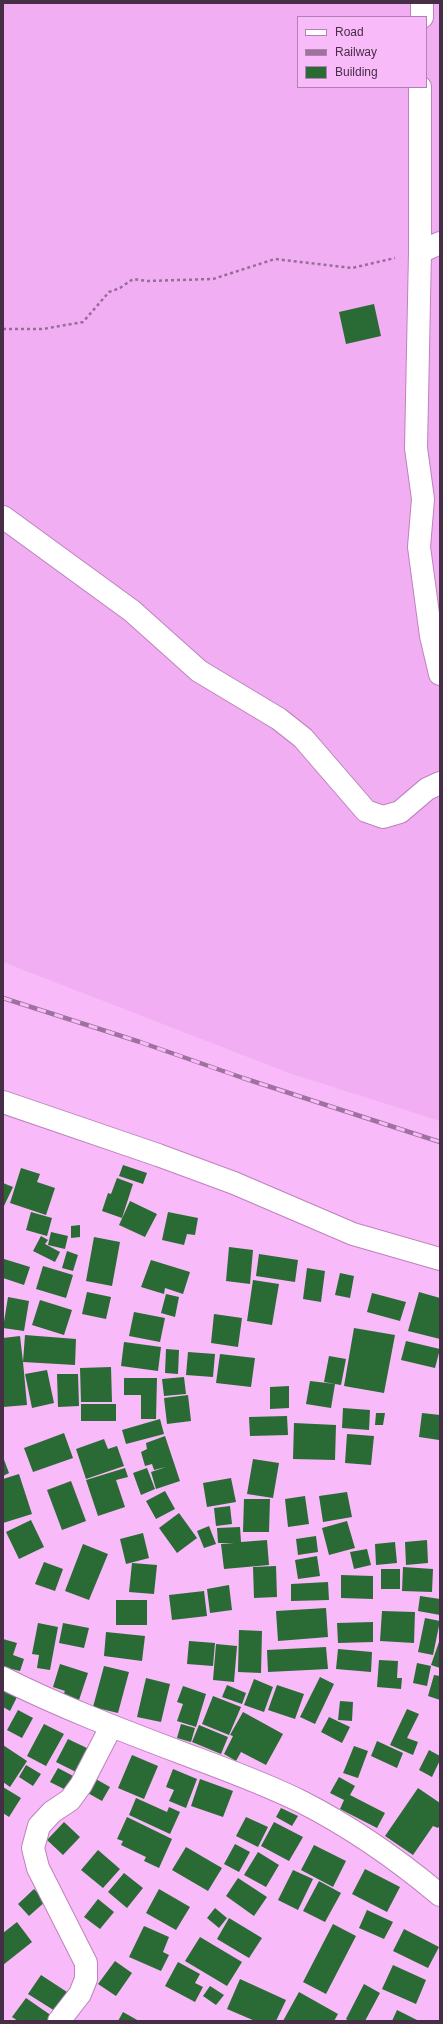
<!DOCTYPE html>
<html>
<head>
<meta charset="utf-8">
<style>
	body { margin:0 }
	#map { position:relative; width:443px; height:2024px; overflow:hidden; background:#f8baf8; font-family:Helvetica,sans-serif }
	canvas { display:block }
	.frame { position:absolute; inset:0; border:4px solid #462e46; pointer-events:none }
	.legend { position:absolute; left:297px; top:16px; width:130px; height:72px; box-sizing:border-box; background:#f8baf8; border:1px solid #b182b1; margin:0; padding:5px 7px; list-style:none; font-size:12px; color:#462e46 }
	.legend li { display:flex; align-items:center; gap:8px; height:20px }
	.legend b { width:20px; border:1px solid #b182b1 }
</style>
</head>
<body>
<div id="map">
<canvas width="443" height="2024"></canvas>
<div class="frame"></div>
<ul class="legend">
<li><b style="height:5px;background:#fff"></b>Road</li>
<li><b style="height:5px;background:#9d729d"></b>Railway</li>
<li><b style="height:11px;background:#2a6a34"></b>Building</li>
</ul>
</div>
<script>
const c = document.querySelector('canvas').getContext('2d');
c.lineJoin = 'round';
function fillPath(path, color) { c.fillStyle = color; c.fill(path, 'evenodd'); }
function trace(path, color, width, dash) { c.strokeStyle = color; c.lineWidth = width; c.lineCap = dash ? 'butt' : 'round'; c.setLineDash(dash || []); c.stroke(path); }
fillPath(new Path2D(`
	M3 3H440V1121L289 1073 3 962ZM298 17H426V87H298Z`), '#f2aef2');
fillPath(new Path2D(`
	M374 304 381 336 346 344 339 312Z
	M123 1165 147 1173 143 1184 119 1176Z
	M21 1168 40 1174 37 1182 55 1188 46 1215 10 1203Z
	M117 1178 133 1184 122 1218 102 1211 108 1193 111 1194Z
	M3 1183 13 1187 4 1206H3Z
	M130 1201 157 1214 145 1237 119 1225Z
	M31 1212 52 1218 47 1236 26 1230Z
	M168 1212 198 1218 195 1235 187 1234 184 1245 162 1240Z
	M80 1225V1237L71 1238V1226Z
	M51 1232 68 1236 65 1249 48 1245Z
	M41 1236 48 1240 45 1244 60 1252 55 1262 33 1251Z
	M94 1237 120 1242 112 1286 86 1281Z
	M229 1247 253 1250 250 1284 226 1281Z
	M67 1251 78 1255 73 1271 62 1268Z
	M259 1254 298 1260 295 1282 256 1276Z
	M4 1259 30 1267 24 1285 3 1278Z
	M151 1260 190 1272 183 1294 165 1288 164 1294 141 1287Z
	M43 1266 73 1275 66 1298 36 1289Z
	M307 1268 325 1271 321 1302 303 1299Z
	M340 1273 354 1276 350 1298 335 1295Z
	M253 1280 279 1284 272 1325 247 1321Z
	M87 1292 111 1297 106 1319 82 1314Z
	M419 1292 440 1298V1339L408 1331Z
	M372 1293 406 1302 400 1321 367 1312Z
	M166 1294 179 1297 175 1317 161 1313Z
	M8 1297 29 1301 24 1331 3 1328Z
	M40 1300 72 1310 64 1335 32 1325Z
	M134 1312 165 1318 160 1342 129 1336Z
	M214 1314 242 1318 238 1347 211 1343Z
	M354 1328 395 1335 384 1393 344 1386Z
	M25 1335 76 1339 75 1365 23 1362 27 1405 3 1407V1338L20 1336 23 1362Z
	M406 1341 440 1349 435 1368 401 1360Z
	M124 1342 161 1347 158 1371 121 1366Z
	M166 1349 179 1350 178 1374 165 1373Z
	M188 1352 215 1354 213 1377 186 1375Z
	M220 1354 255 1358 251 1387 216 1383Z
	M329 1356 346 1359 341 1385 324 1382Z
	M111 1367 112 1402H81L80 1368Z
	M47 1370 54 1403 32 1408 25 1374Z
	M57 1374H78L79 1406 58 1407Z
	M184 1377 186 1394 164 1396 162 1379Z
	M124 1378H157L156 1419H141V1395H124Z
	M310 1381 335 1384 331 1408 306 1404Z
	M289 1386V1408L270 1409V1387Z
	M188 1395 191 1421 167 1424 164 1398Z
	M81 1404H116V1421H81Z
	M343 1408 370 1410 369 1430 342 1428Z
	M376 1413H385L383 1425H375Z
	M422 1413 440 1415 439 1440 419 1437Z
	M287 1416 288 1435 250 1436 249 1417Z
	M160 1419 164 1434 126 1444 122 1430Z
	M294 1423 336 1425 335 1460 293 1459Z
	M64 1433 73 1458 33 1472 24 1448Z
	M347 1434 374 1436 371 1465 345 1463Z
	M165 1436 180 1481 156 1489 151 1472 166 1467 154 1470 152 1464 145 1466 141 1452 147 1449 146 1443Z
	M104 1439 108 1449 117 1446 124 1466 86 1479 76 1449Z
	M3 1457 9 1473 3 1476Z
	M253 1459 279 1463 273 1498 247 1494Z
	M125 1468 128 1477 116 1480 125 1507 98 1516 86 1480Z
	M147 1468 155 1489 141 1495 133 1473Z
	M19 1474 32 1514 3 1523V1479Z
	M231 1478 236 1502 207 1507 203 1483Z
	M71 1481 86 1521 62 1530 47 1490Z
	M165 1491 175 1509 156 1519 146 1501Z
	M347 1492 352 1517 323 1522 319 1496Z
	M305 1496 309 1524 288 1527 285 1499Z
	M244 1499H270L269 1532H243Z
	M230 1506 232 1524 216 1526 214 1508Z
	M179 1513 197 1538 177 1553 159 1528Z
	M31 1520 44 1547 19 1559 6 1532Z
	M347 1521 355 1548 329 1555 322 1528Z
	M209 1526 216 1544 204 1548 197 1531Z
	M240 1527 241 1542 267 1540 269 1565 224 1569 221 1544 234 1543H218L217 1528Z
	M143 1533 149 1558 126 1564 120 1539Z
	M316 1536 318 1552 298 1555 296 1539Z
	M427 1540 428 1563 406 1565 405 1542Z
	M395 1542 397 1563 376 1565 375 1544Z
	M83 1544 108 1554 89 1600 65 1591Z
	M367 1549 371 1565 354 1569 350 1552Z
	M317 1556 320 1576 298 1579 295 1560Z
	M44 1562 63 1569 55 1591 35 1584Z
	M132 1563 157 1565 154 1594 129 1592Z
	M276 1566 277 1597 254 1598 253 1567Z
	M403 1567 433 1569 432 1592 402 1591Z
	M381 1569H400V1589H381Z
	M341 1575 373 1576V1599L341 1598Z
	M328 1582 329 1600 291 1601V1584Z
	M229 1585 232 1610 210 1613 207 1589Z
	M204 1591 207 1616 172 1620 169 1595Z
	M420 1596 440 1599V1615L418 1611Z
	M116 1600H147V1625H116Z
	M326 1608 328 1637 278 1641 276 1611Z
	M382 1611 415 1612 414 1643 380 1641Z
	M425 1618 440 1621 433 1655 418 1652Z
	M373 1622V1642L338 1643 337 1623Z
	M38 1623 58 1627 50 1670 37 1668 39 1655 32 1654Z
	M63 1623 89 1628 84 1648 59 1643Z
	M239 1630 262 1631 261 1673 238 1672Z
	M106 1632 145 1636 142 1661 104 1656Z
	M3 1639 17 1643 13 1655 24 1659 20 1671 3 1667Z
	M440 1639V1668L431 1665Z
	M189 1641 215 1643 213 1666 187 1664Z
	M216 1644 237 1646 234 1682 213 1680Z
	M326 1647 328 1669 268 1672 267 1650Z
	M338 1649 372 1652 371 1672 336 1669Z
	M379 1660 398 1661 397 1678H402L401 1689 377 1687Z
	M417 1663 431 1666 427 1686 413 1683Z
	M60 1664 88 1673 79 1700 63 1695 65 1691 53 1687Z
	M104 1666 129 1672 118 1713 93 1707Z
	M434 1675 440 1676V1700L428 1696Z
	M320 1677 334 1684 315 1724 300 1717Z
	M146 1678 170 1684 161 1722 137 1717Z
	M254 1679 273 1687 264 1712 244 1705Z
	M227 1685 246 1693 242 1704 222 1697Z
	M277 1685 304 1694 295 1719 268 1710Z
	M183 1686 206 1694 196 1727 177 1721 183 1704 177 1702Z
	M3 1691 17 1697 10 1711 3 1707Z
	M213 1696 241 1707 229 1735 202 1724Z
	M340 1701 353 1702 352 1721 338 1720Z
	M407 1709 419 1714 407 1738 418 1742 413 1755 390 1745Z
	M18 1710 33 1718 22 1738 7 1730Z
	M243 1712 283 1734 266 1765 241 1752 236 1761 224 1754 233 1736 230 1735Z
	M329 1717 350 1727 342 1743 321 1732Z
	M44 1724 64 1734 46 1766 27 1756Z
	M181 1724 195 1728 191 1742 177 1738Z
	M199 1725 228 1737 221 1754 192 1742Z
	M68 1739 91 1750 80 1774 56 1762Z
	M377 1741 403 1753 397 1768 371 1756Z
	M3 1745 27 1761 10 1787 3 1782Z
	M354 1746 368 1751 358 1778 343 1773Z
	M429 1750 440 1756V1760L432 1777 419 1770Z
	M132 1755 158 1766 144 1799 118 1788Z
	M26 1765 41 1774 33 1786 19 1777Z
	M58 1768 75 1777 68 1791 50 1782Z
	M173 1769 197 1779 186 1808 169 1801 174 1790 166 1787Z
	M339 1777 355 1786 350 1795 385 1813 377 1828 340 1809 344 1800 330 1793Z
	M94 1778 110 1787 102 1801 86 1792Z
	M200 1779 233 1791 223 1817 191 1806Z
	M3 1787 21 1798 9 1817 3 1813Z
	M418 1788 440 1803V1825L438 1828 433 1826 413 1855 385 1836Z
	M136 1798 167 1812 169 1807 180 1812 170 1834 129 1815Z
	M281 1808 298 1816 292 1826 276 1817Z
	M127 1817 172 1839 159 1868 144 1861 146 1857 121 1845 123 1841 117 1839Z
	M246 1817 268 1827 258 1847 236 1836Z
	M64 1822 80 1837 63 1855 47 1840Z
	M274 1822 303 1837 289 1861 261 1846Z
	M235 1844 250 1852 239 1872 224 1864Z
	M314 1845 346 1861 333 1887 301 1870Z
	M186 1847 222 1868 208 1891 172 1870Z
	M98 1850 120 1869 103 1888 81 1870Z
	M258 1852 279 1865 266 1887 244 1875Z
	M365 1869 400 1887 387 1912 352 1894Z
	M293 1870 313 1879 298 1910 278 1900Z
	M124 1873 143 1888 127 1908 108 1892Z
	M238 1878 267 1897 254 1916 226 1896Z
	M319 1881 341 1893 325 1922 303 1911Z
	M34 1889 46 1901 29 1916 18 1904Z
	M159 1889 190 1907 176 1930 146 1913Z
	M98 1899 114 1912 100 1929 84 1917Z
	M215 1908 227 1918 219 1928 207 1918Z
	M367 1910 393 1922 384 1939 359 1928Z
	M229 1918 262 1938 249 1958 217 1939Z
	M17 1922 32 1942 3 1965V1933Z
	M333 1924 356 1936 326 1994 303 1982Z
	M144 1926 169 1937 163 1952 169 1955 161 1971 129 1957Z
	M404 1929 439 1947 428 1968 393 1951Z
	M200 1937 242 1962 227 1986 185 1961Z
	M115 1961 132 1973 116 1996 98 1984Z
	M178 1962 200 1974 195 1983 203 1987 195 2002 165 1986Z
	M393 1965 426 1980 416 2004 382 1989Z
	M41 1975 67 1992 55 2011 28 1994Z
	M240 1979 286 2000 276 2021H255L227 2009Z
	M364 1984 380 1993 365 2021H349L346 2019Z
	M210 1986 224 1995 216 2005 203 1996Z
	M299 1992 338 2014 334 2021H283Z
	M26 1998 52 2016 48 2021H18L12 2017Z
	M397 2010 419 2021H392Z
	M123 2012 139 2021H118Z`), '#2a6a34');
const minor = new Path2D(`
	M422 17V3
	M420 87V252L416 448 423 499 419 547 431 636 440 674
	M420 252 440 243
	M3 517 132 611 199 671 279 719 303 738 366 811 383 817 400 812 427 789 440 783
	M3 1102 158 1155 234 1183 353 1234 440 1259
	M3 1678C61 1707 121 1730 182 1753 222 1768 264 1783 302 1802 353 1828 397 1859 440 1895
	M59 2021 80 1994 86 1979V1963L38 1868 33 1848 39 1826 52 1812 70 1800 81 1785 111 1727`);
trace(minor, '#bd82bd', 24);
trace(new Path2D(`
	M3 329H43L83 322 109 292 120 288 133 279 147 281 213 279 275 259 352 268 395 258`), '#976d97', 2.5, [3, 3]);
trace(minor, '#fff', 22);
const rail = new Path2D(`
	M3 998 140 1042 243 1078 440 1142`);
trace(rail, '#9d729d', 4.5);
trace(rail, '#f8baf8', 3, [9]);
</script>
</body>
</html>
